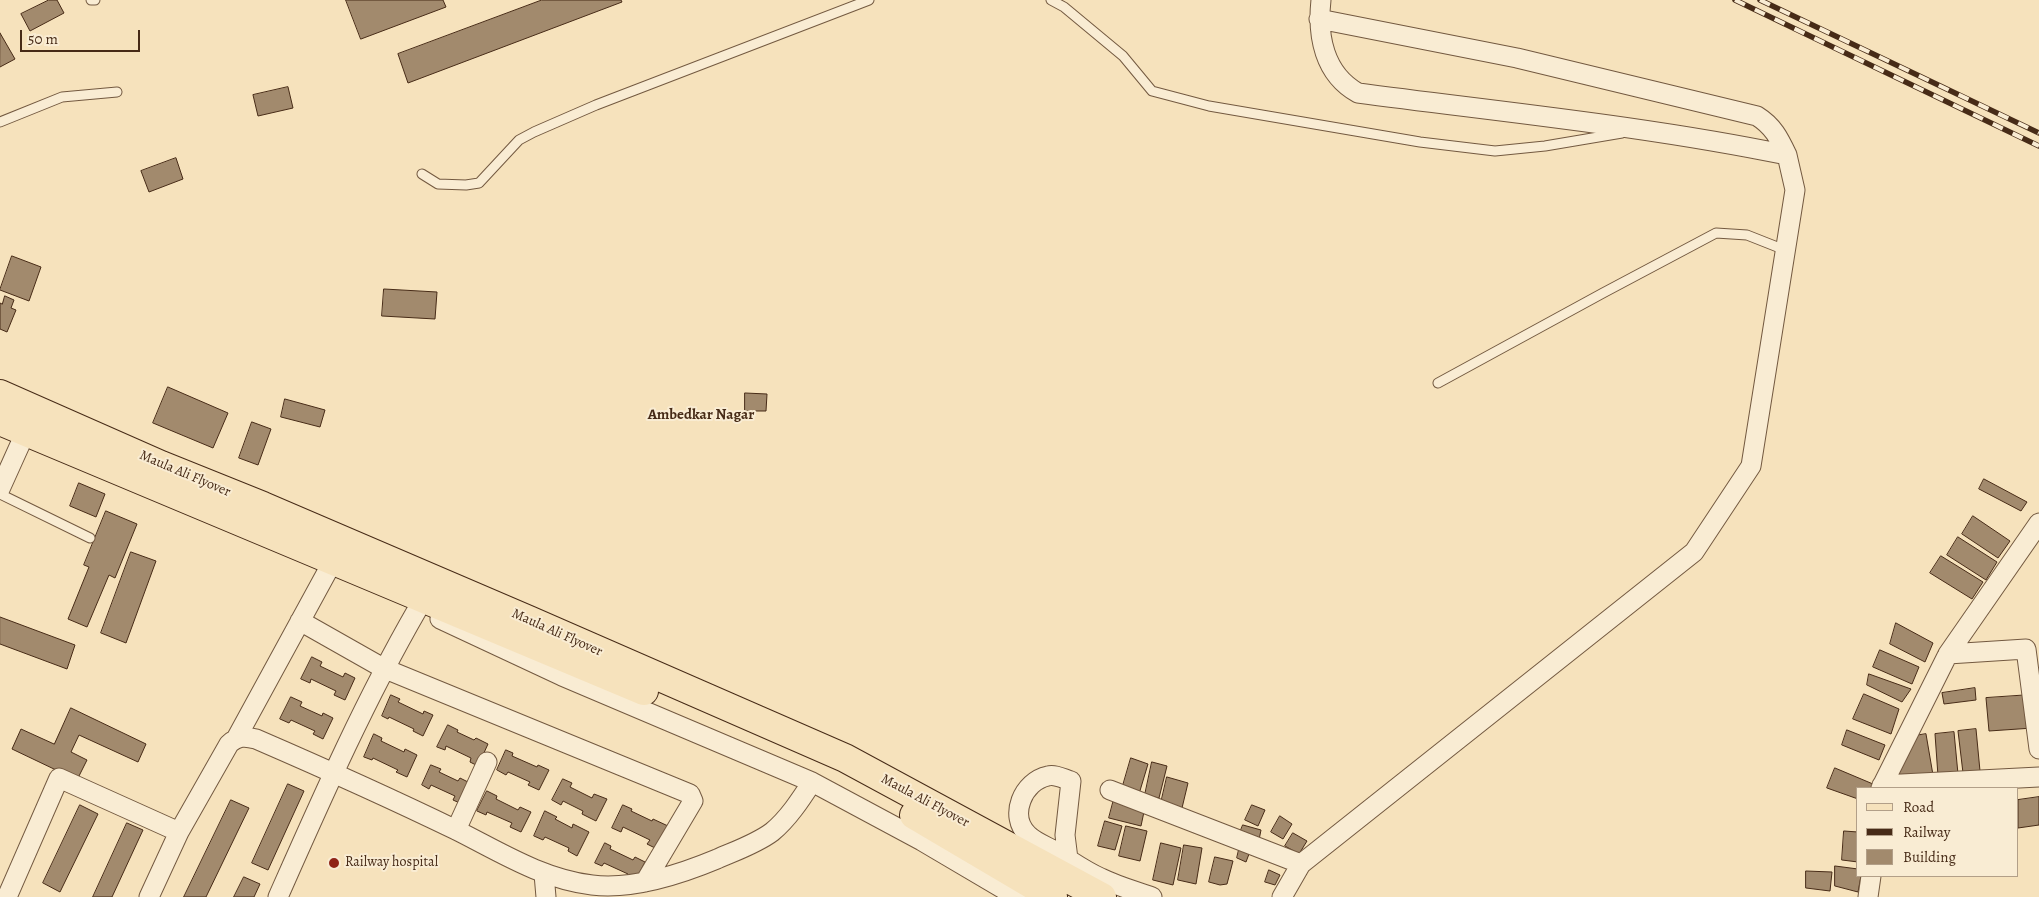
<!DOCTYPE html>
<html>
<head>
<meta charset="utf-8">
<style>
	body { margin:0 }
	#map { position:relative; width:2039px; height:897px; overflow:hidden; background:#f6e2bc; font-family:Alegreya,serif }
	canvas { display:block }
	.legend { position:absolute; left:1856px; top:787px; width:162px; height:90px; box-sizing:border-box; background:#f9ecd3; border:1px solid #b29f88; margin:0; padding:6px 9px; list-style:none; font-size:15px; color:#472b17 }
	.legend li { display:flex; align-items:center; gap:10px; height:25px }
	.legend b { width:25px; border:1px solid #b29f88 }
	.scale { position:absolute; left:20px; top:30px; width:120px; height:22px; box-sizing:border-box; border:2px solid #472b17; border-top:0; padding-left:6px; font-size:15px; line-height:18px; white-space:nowrap; color:#472b17; -webkit-text-stroke:4px #f9ecd3; paint-order:stroke }
</style>
</head>
<body>
<div id="map">
<canvas width="2039" height="897"></canvas>
<ul class="legend">
<li><b style="height:6px;background:#f6e2bc"></b>Road</li>
<li><b style="height:6px;background:#472b17"></b>Railway</li>
<li><b style="height:14px;background:#a28a6d"></b>Building</li>
</ul>
<div class="scale">50 m</div>
</div>
<script>
const c = document.querySelector('canvas').getContext('2d');
c.lineJoin = 'round';
function fillPath(path, color) { c.fillStyle = color; c.fill(path, 'evenodd'); }
function trace(path, color, width, dash) { c.strokeStyle = color; c.lineWidth = width; c.lineCap = dash ? 'butt' : 'round'; c.setLineDash(dash || []); c.stroke(path); }
function label(font, color, halo, rows, align = 'center') {
  c.font = font + ' Alegreya,serif'; c.lineWidth = 4; c.setLineDash([]); c.textBaseline = 'middle'; c.strokeStyle = halo; c.fillStyle = color; for (const [text, x, y, turn = 0] of rows) {
    c.save(); c.translate(x, y); c.rotate((+turn || 0) * Math.PI / 180); c.textAlign = isNaN(turn) ? turn : align; if (halo) c.strokeText(text, 0, 0); c.fillText(text, 0, 0); c.restore();
  }
}
const building = new Path2D(`
	M49 0H57L64 13 30 31 21 14Z
	M346 0H443L446 7 361 39Z
	M542 0H621L622 2 408 83 398 54Z
	M0 33 15 59 0 67Z
	M288 87 293 108 258 116 253 95Z
	M176 158 183 179 149 192 141 171Z
	M12 256 41 267 29 301 0 290Z
	M384 289 437 292 435 319 382 316Z
	M5 296 14 300 11 308 16 310 7 332 0 329V303L2 304Z
	M168 387 228 413 213 448 153 423Z
	M745 393 767 394 766 411H745Z
	M285 399 325 410 320 427 281 417Z
	M252 422 271 429 258 465 239 458Z
	M1984 479 2027 502 2021 511 1979 489Z
	M79 483 105 494 96 517 70 506Z
	M106 511 137 524 115 578 109 575 87 627 68 619 89 567 84 565Z
	M1973 516 2010 541 1998 558 1962 534Z
	M1958 537 1997 562 1986 580 1947 555Z
	M131 552 156 561 126 643 101 633Z
	M1941 556 1983 582 1972 599 1930 573Z
	M0 617 75 645 67 669 0 644Z
	M1896 623 1933 643 1925 662 1890 644Z
	M1880 650 1919 667 1912 684 1873 667Z
	M312 657 322 662 320 666 343 677 345 673 355 678 345 700 334 695 336 691 311 679 310 683 301 679Z
	M1869 674 1911 689 1902 702 1867 685Z
	M1975 688 1976 700 1944 704 1942 693Z
	M1864 694 1899 709 1891 734 1853 719Z
	M391 695 400 699 398 702 423 714 424 711 433 715 423 736 413 731 414 729 389 717 388 719 382 716Z
	M2030 695 2033 728 1989 731 1986 698Z
	M291 697 302 702 300 706 322 716 323 713 333 718 323 739 313 734 315 731 291 720 289 723 280 719Z
	M71 708 146 744 138 762 79 735 71 752 87 760 77 780 12 749 21 729 54 744Z
	M448 725 458 730 457 732 474 740 476 738 488 744 478 766 470 762 471 758 446 746 445 750 437 747Z
	M1976 729 1980 771 1963 773 1958 731Z
	M1847 730 1885 745 1879 760 1842 745Z
	M1954 732 1958 774 1938 776 1935 734Z
	M374 734 382 738 381 741 404 752 405 749 417 755 407 777 396 772 398 770 373 758 372 760 364 757Z
	M1926 734 1933 775 1893 777 1914 736Z
	M506 750 513 753 512 756 537 767 538 765 549 770 539 790 528 785 530 782 508 772 506 775 497 770Z
	M1131 758 1148 764 1139 794 1122 789Z
	M1152 762 1167 766 1159 798 1145 795Z
	M431 765 441 769 439 772 458 781 460 778 472 784 462 804 453 800 455 796 431 785 429 789 422 785Z
	M1835 768 1873 784 1871 788H1858V799L1827 788Z
	M1167 777 1188 783 1182 808 1161 803Z
	M563 779 572 783 570 787 592 798 594 794 607 799 596 821 582 814 583 811 563 801 561 805 552 800Z
	M288 784 304 791 268 870 252 863Z
	M487 791 497 796 496 799 518 810 520 807 531 812 521 832 510 827 512 823 487 812 486 815 477 811Z
	M2039 797V825L2018 828V800Z
	M1114 799 1145 807 1141 826 1109 818Z
	M231 800 249 808 206 897H184Z
	M80 805 98 814 60 892 43 883Z
	M623 805 632 809 631 811 652 821 653 819 668 826 657 849 647 844 650 840 623 827 621 832 612 828Z
	M1252 805 1265 810 1258 826 1245 820Z
	M545 811 557 817 555 819 572 828 573 824 589 832 577 856 568 851 569 848 545 837 543 840 534 836Z
	M1280 816 1292 824 1283 839 1271 832Z
	M1105 821 1122 826 1115 850 1098 846Z
	M127 823 143 830 112 897H93Z
	M1243 825 1261 830 1259 840 1239 835Z
	M1126 826 1147 831 1140 861 1119 856Z
	M1844 831 1858 832V862L1842 860Z
	M1293 833 1307 841 1299 854 1285 846Z
	M1241 841 1252 846 1246 862 1237 858Z
	M605 843 611 846 610 849 633 860 635 857 645 862 635 882 626 878 628 874 604 863 602 866 595 863Z
	M1161 843 1181 848 1173 885 1153 880Z
	M1184 845 1202 848 1196 884 1178 880Z
	M1215 857 1233 861 1227 884 1220 885 1209 882Z
	M1835 866 1858 869V876H1861L1858 892 1835 886Z
	M1269 870 1280 875 1275 885 1265 882Z
	M1806 871 1832 872 1830 891 1806 888Z
	M244 877 260 884 254 897H234Z`);
fillPath(building, '#a28a6d');
trace(building, '#472b17', 1);
const lane = new Path2D(`
	M91 0H95
	M1051 0 1064 7 1123 56 1152 91 1209 106 1420 142 1495 151 1545 146 1622 133
	M0 122 62 97 117 92
	M422 174 438 184 466 185 479 183 519 140 534 132 596 105 869 0
	M1438 383 1603 293 1716 233 1747 235 1785 250
	M0 494 90 538`);
const street = new Path2D(`
	M1319 19 1517 58 1757 116C1773 126 1779 138 1787 155
	M0 489 23 438
	M440 619 562 676 812 782 922 841 1017 897
	M300 621 383 668 690 794 693 801 645 882
	M1948 654 2026 649 2039 749
	M237 737 327 572
	M1882 785 2039 777
	M1881 788 1948 654 2039 523
	M1110 790 1301 864
	M456 830 487 762
	M1068 859 1065 835 1071 781C1064 779 1055 774 1048 776 1023 781 1008 816 1028 835 1035 842 1046 846 1055 851 1070 860 1085 871 1101 878 1117 886 1135 891 1152 897
	M544 874 546 897
	M7 897 59 778 179 832
	M149 897 179 832 229 744C238 736 244 736 256 739 323 768 390 798 456 830 500 852 542 879 592 885 632 890 681 874 717 859 735 851 756 844 772 832 788 819 801 799 812 782
	M278 897C321 800 364 702 417 610
	M1282 897 1301 864 1694 552 1751 466 1795 190 1787 155C1646 126 1501 112 1358 93 1324 74 1317 36 1321 0
	M1868 897 1871 876`);
const primary = new Path2D(`
	M0 394 161 465 263 506 529 620 845 758 1102 897
	M0 421 644 691
	M914 815 1053 897`);
trace(lane, '#735940', 11);
trace(street, '#735940', 21);
trace(primary, '#472b17', 30);
trace(lane, '#f9ecd3', 9);
trace(street, '#f9ecd3', 19);
trace(primary, '#f6e2bc', 28);
const rail = new Path2D(`
	M1735 0 2039 146
	M1760 0 2039 133`);
trace(rail, '#472b17', 5.5);
trace(rail, '#f9ecd3', 4, [11]);
for (const [x, y, r, color] of [
	[334,863,6,"#8f2418"]
]) { const dot = new Path2D(); dot.arc(x, y, r, 0, 2 * Math.PI); c.fillStyle = color; c.fill(dot); trace(dot, '#f9ecd3', 2); }
label('14px', '#472b17', '#f9ecd3', [
	["Maula Ali Flyover",185,474,23],
	["Maula Ali Flyover",557,633,24],
	["Maula Ali Flyover",925,801,28]
]);
label('14px', '#472b17', '#f9ecd3', [
	["Railway hospital",345,863]
], 'left');
label('bold 15px', '#472b17', '#f9ecd3', [
	["Ambedkar Nagar",701,415]
]);
</script>
</body>
</html>
